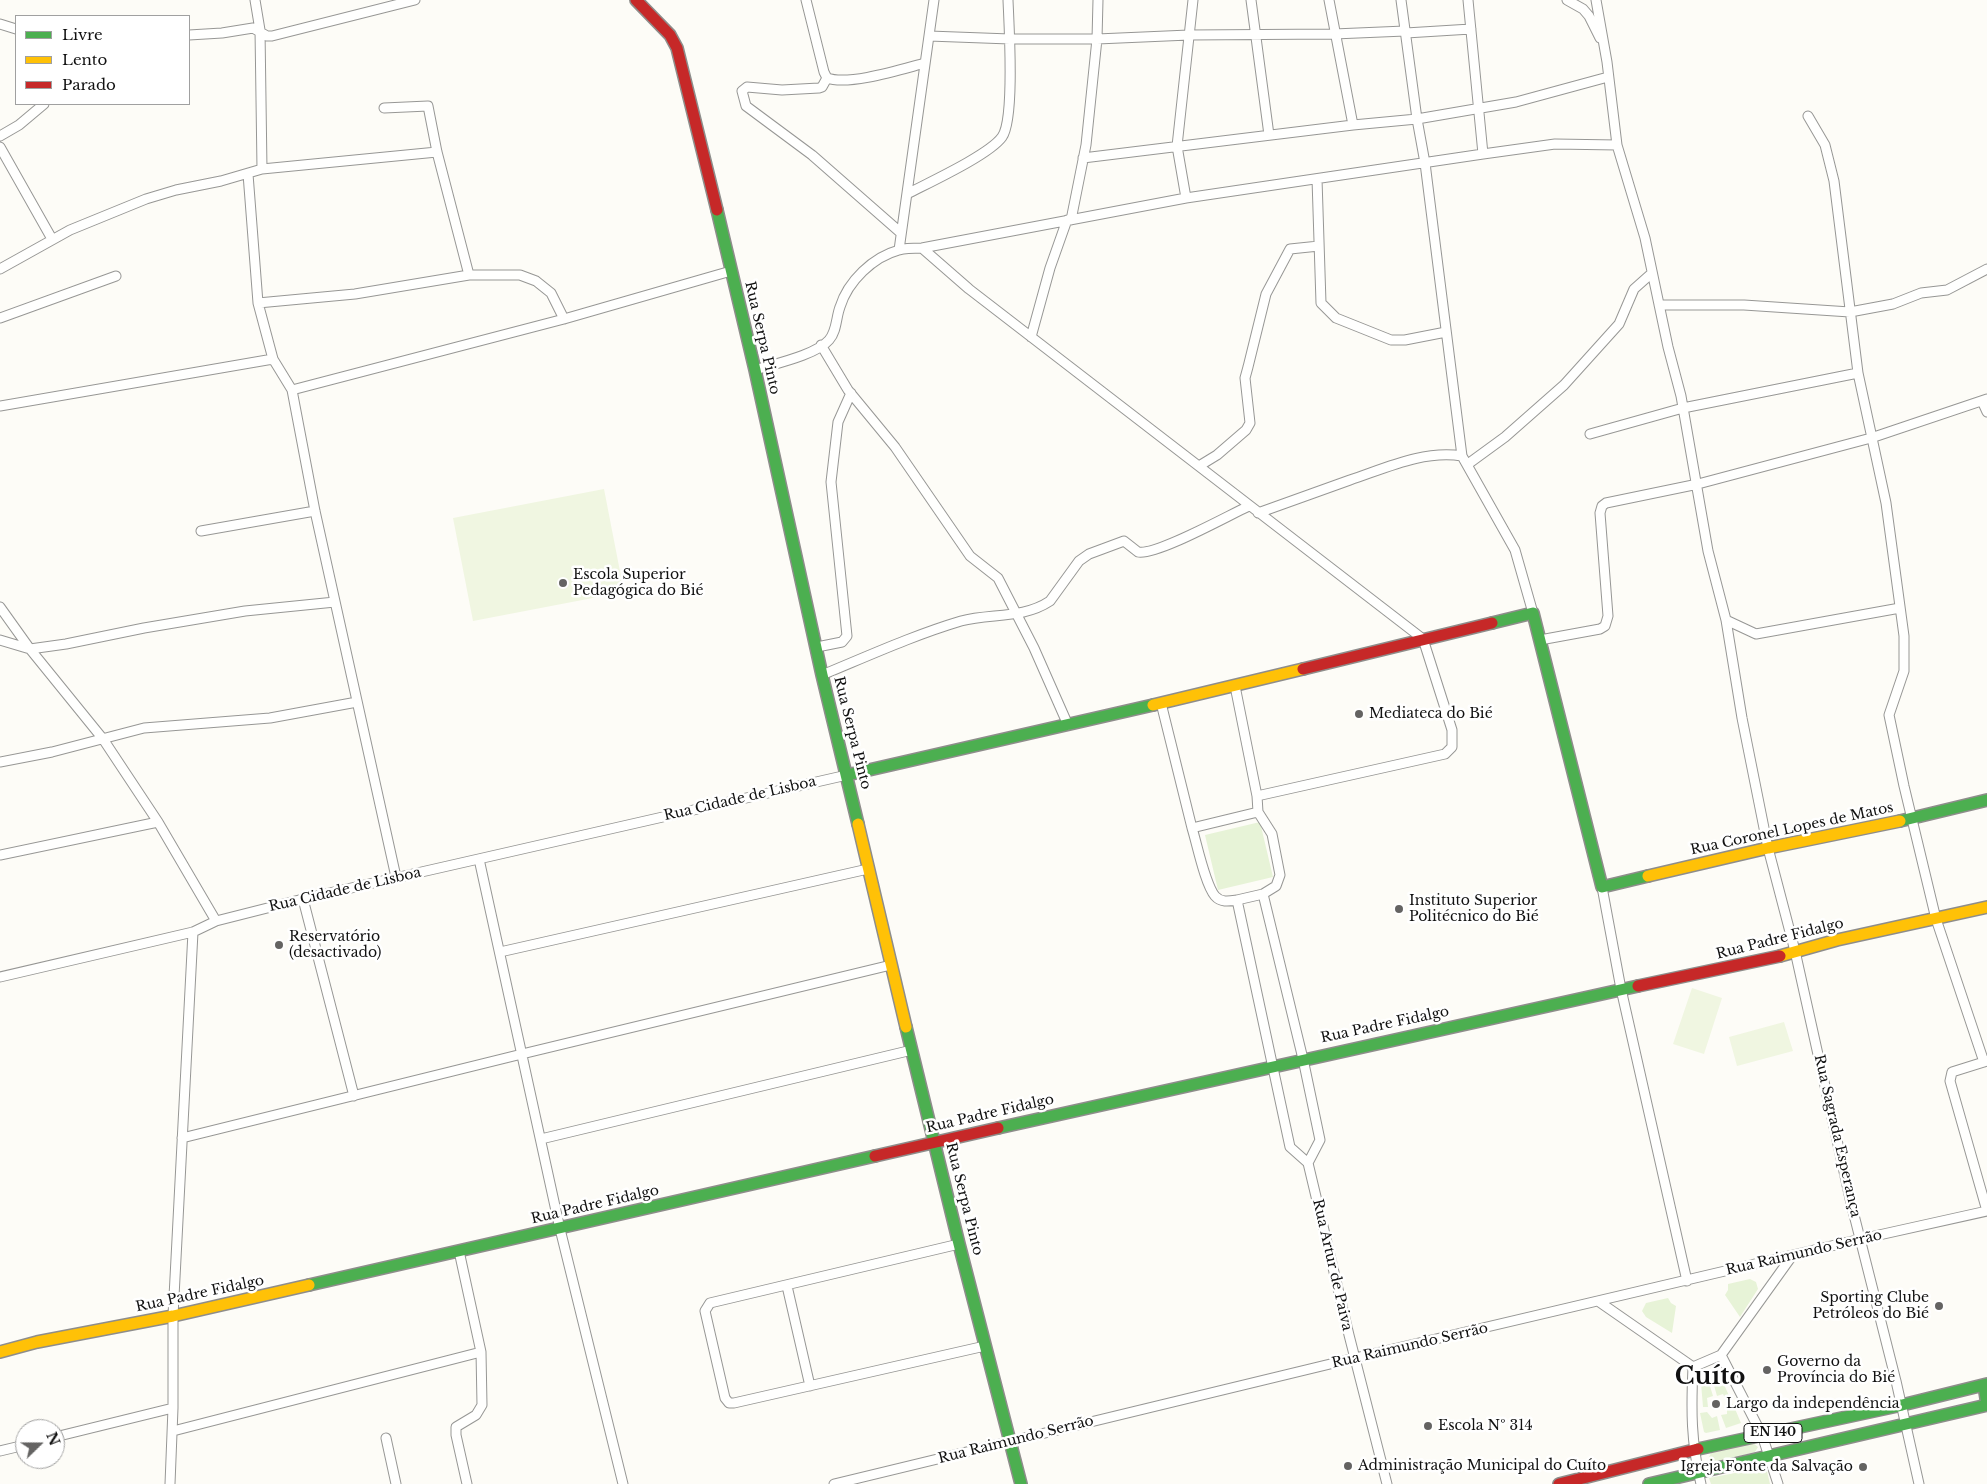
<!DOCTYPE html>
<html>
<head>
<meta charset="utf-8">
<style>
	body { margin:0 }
	#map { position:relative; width:1987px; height:1484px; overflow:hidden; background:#fdfcf7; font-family:"Libre Baskerville",serif }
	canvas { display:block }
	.legend { position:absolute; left:15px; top:15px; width:175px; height:90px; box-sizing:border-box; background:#fff; border:1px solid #a0a0a0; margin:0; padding:6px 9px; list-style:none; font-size:15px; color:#111 }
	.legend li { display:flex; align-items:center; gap:10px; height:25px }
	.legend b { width:25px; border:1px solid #a0a0a0 }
	.north { position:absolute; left:15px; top:1419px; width:50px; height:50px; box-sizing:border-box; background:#fff; border:1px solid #a0a0a0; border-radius:50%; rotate:68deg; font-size:14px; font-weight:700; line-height:20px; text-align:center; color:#111 }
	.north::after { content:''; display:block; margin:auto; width:18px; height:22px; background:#646362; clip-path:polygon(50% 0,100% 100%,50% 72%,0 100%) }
</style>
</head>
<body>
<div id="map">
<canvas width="1987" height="1484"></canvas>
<ul class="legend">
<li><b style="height:6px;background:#4caf50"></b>Livre</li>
<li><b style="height:6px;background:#ffc107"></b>Lento</li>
<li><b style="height:6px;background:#c62828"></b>Parado</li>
</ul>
<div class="north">N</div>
</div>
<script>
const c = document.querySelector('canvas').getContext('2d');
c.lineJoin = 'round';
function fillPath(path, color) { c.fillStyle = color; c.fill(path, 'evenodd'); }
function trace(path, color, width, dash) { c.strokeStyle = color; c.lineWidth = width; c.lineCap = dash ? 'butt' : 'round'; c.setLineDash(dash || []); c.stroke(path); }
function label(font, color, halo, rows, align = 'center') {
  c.font = font + ' "Libre Baskerville",serif'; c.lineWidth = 5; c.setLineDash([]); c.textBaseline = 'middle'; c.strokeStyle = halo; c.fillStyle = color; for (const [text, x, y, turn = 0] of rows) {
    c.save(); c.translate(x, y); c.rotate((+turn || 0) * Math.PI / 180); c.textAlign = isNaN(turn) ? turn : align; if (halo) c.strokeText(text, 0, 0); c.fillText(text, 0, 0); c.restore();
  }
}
fillPath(new Path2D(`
	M1260 822 1273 877 1218 890 1205 835Z
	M1750 1279 1756 1282 1758 1289 1740 1317 1725 1295 1728 1290V1284Z
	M1668 1298 1671 1303 1676 1306 1672 1333 1646 1317 1642 1311 1646 1303Z
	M1716 1378H1721L1731 1400 1727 1402 1723 1394 1717 1396 1713 1382Z
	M1705 1381 1709 1383 1713 1396 1707 1398 1708 1407H1703L1701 1383Z
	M1733 1404 1741 1423 1726 1428 1721 1415 1727 1414V1407Z
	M1707 1412 1712 1418 1717 1416 1720 1430 1706 1433 1704 1432 1700 1413Z
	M1753 1443 1758 1447 1755 1452 1714 1463 1708 1459 1711 1453Z
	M1766 1467 1770 1484H1711L1709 1478Z`), '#e7f3d7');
fillPath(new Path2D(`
	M604 489 624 592 473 621 453 518Z
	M1692 988 1722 998 1704 1054 1673 1044Z
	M1784 1022 1793 1051 1737 1066 1729 1037Z`), '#f0f6e1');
const street = new Path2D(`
	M255 0 260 30 262 169
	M806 0 824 72 827 78
	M1251 0 1269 135
	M1329 0 1353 125
	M1401 0 1417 119 1425 163 1462 456
	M1468 0 1483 154
	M1567 0 1583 9 1589 16 1600 38
	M1596 0 1607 62 1617 145 1645 238 1668 347 1681 396 1708 551 1726 620 1756 634 1900 608
	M0 24 16 29
	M1406 33 1471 29
	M189 35 222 33 253 28 267 36H272L415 0
	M929 36 1010 39H1097L1189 35 1334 34 1405 31
	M827 78 822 87 819 88 782 90 747 87 742 91 746 106 812 155 901 233
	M827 78C849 86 902 69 925 63
	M384 108 428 106 437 152 469 275
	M1808 116 1825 145 1834 181 1858 373 1886 503 1904 636V671L1889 715 1904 786 1936 919 1984 1062
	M0 136 19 125 44 104
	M0 147 52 239
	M1083 158 1353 125 1417 119 1516 102 1608 77
	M248 174 258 303 273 359 292 390 315 511 396 877
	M1317 179 1321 303 1336 318 1391 340H1405L1446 332
	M907 194C928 183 989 155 1002 137 1015 119 1009 26 1008 0
	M1186 198 1177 146 1193 0
	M1071 220 1086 145 1097 39 1098 0
	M922 248 969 289 1423 639 1452 730V747L1445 754 1257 796
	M899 250 934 0
	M0 269 70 230 146 199 176 190 221 181 262 169 437 152
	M258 303 355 294 469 275H520L536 281 551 293 564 319
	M1659 305H1744L1850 312 1893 304 1921 293 1947 290 1987 269
	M0 318 116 276
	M1031 337 1050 268 1067 220
	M821 345 848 390 895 447 970 556 998 578 1034 648 1068 725
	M755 370C774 364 816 355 829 340 837 331 836 317 840 307 848 281 873 257 899 250 905 248 914 248 922 248L1186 198 1483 154 1555 144 1617 145
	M292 390 564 319 731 271
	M1982 401 1987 412
	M0 406 273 359
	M1590 434 1683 408 1858 373
	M1468 464 1505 437 1564 385 1619 324 1634 289 1652 273
	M1199 466 1217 455 1246 430 1250 423 1245 378 1248 367 1266 294 1290 249 1319 246
	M1258 513C1289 502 1319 491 1350 480 1386 468 1423 450 1462 456L1515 550 1533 613
	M201 531 315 511
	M0 607 30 649 103 739 158 822 216 921 303 899 847 775
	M1726 620 1742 718 1768 848 1795 951 1851 1203 1896 1381 1919 1484
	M0 640 30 649 66 644 144 628 245 611 335 602
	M1540 640 1600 629 1605 626 1608 616 1600 513 1602 506 1606 503 1698 484 1871 438 1987 399
	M817 647 842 642 847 636 831 482 838 422 851 393
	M822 675C868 656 914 635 961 621 991 613 1023 619 1050 601L1079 561 1089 554 1124 541 1138 552C1156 556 1229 515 1249 506
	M1235 686 1257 796 1258 812
	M1161 703 1192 828
	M0 762 52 752 144 728 270 718 357 702
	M1258 812 1272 834 1280 875 1276 886 1263 894 1303 1059 1320 1140 1308 1163 1290 1147 1237 900C1230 901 1221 903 1215 896 1205 884 1197 844 1192 828Z
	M0 855 158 822
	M479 859 560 1229 623 1484
	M1602 887 1621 989 1687 1281
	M303 899 354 1096
	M1237 900 1263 894
	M500 952 868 869
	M0 977 193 932 216 921
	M1987 1061 1952 1072 1950 1081 1987 1211
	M182 1138 522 1054 891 965
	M541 1139 912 1050
	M1308 1163 1349 1335 1387 1484
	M959 1244 710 1303 705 1311 725 1398 729 1403H734L985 1346
	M459 1251 481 1352 482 1405 476 1415 456 1427V1435L467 1484
	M787 1286 810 1386
	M1598 1301 1693 1367C1691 1410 1691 1442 1701 1484
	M1693 1367 1721 1355
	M173 1431 481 1352
	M55 1437 173 1408
	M386 1438 396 1484
	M0 1451 25 1445
	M170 1484 173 1408V1316L193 932
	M834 1484 1355 1358 1861 1239 1987 1211
	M1778 1484 1762 1435 1721 1355 1792 1256`);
const fast = new Path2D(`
	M717 210 755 370 822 675 858 824
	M1492 623 1533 613 1602 887 1648 876
	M847 775 1153 705
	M1900 821 1987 800
	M906 1027 959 1244 1021 1484
	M998 1128 1638 986
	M309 1285 875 1156
	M1698 1449 1902 1405 1987 1384
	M1649 1484 1987 1405 1984 1385`);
const slow = new Path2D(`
	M1153 705 1303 669
	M858 824 906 1027
	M1648 876 1768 848 1900 821
	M1780 956 1837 940 1987 907
	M0 1352 37 1342 173 1316 309 1285`);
const jam = new Path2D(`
	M636 0 670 35 677 48 717 210
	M1303 669 1492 623
	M1638 986 1780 956
	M875 1156 998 1128
	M1559 1484 1698 1449`);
trace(street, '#979795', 11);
trace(fast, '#8e8d8b', 14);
trace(slow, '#8e8d8b', 14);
trace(jam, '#8e8d8b', 14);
trace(street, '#fffffe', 9);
trace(fast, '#4caf50', 11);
trace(slow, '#ffc107', 11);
trace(jam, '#c62828', 11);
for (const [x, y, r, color] of [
	[563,583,5,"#646362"],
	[1359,714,5,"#646362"],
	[1399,909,5,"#646362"],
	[279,945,5,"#646362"],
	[1939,1306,5,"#646362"],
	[1767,1370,5,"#646362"],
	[1716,1404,5,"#646362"],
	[1428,1426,5,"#646362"],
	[1348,1466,5,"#646362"],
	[1863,1467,5,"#646362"]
]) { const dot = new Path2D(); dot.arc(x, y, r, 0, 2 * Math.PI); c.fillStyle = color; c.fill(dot); trace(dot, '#fff', 2); }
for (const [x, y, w] of [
	[1773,1433,58]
]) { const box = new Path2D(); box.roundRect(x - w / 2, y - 9.5, w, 19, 4); c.fillStyle = '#fff'; c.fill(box); trace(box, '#111', 1); }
label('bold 12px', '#111', null, [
	["EN 140",1773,1433]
]);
label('14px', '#111', '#fff', [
	["Rua Serpa Pinto",762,338,77],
	["Rua Serpa Pinto",852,733,76],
	["Rua Cidade de Lisboa",740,799,-13],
	["Rua Coronel Lopes de Matos",1792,829,-12],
	["Rua Cidade de Lisboa",345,890,-13],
	["Rua Padre Fidalgo",1780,939,-14],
	["Rua Padre Fidalgo",1385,1025,-12],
	["Rua Padre Fidalgo",990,1114,-13],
	["Rua Sagrada Esperança",1837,1136,77],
	["Rua Serpa Pinto",964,1199,76],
	["Rua Padre Fidalgo",595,1205,-13],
	["Rua Raimundo Serrão",1804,1253,-13],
	["Rua Artur de Paiva",1332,1265,77],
	["Rua Padre Fidalgo",200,1294,-12],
	["Rua Raimundo Serrão",1410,1346,-13],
	["Rua Raimundo Serrão",1016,1440,-14]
]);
label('14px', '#111', '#fff', [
	["Escola Superior",573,575],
	["Pedagógica do Bié",573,591],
	["Mediateca do Bié",1369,714],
	["Instituto Superior",1409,901],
	["Politécnico do Bié",1409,917],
	["Reservatório",289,937],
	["(desactivado)",289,953],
	["Sporting Clube",1929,1298,"right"],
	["Petróleos do Bié",1929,1314,"right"],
	["Governo da",1777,1362],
	["Província do Bié",1777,1378],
	["Largo da independência",1726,1404],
	["Escola Nº 314",1438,1426],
	["Administração Municipal do Cuíto",1358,1466],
	["Igreja Fonte da Salvação",1853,1467,"right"]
], 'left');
label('bold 24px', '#111', '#fff', [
	["Cuíto",1710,1377]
]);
</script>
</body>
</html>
